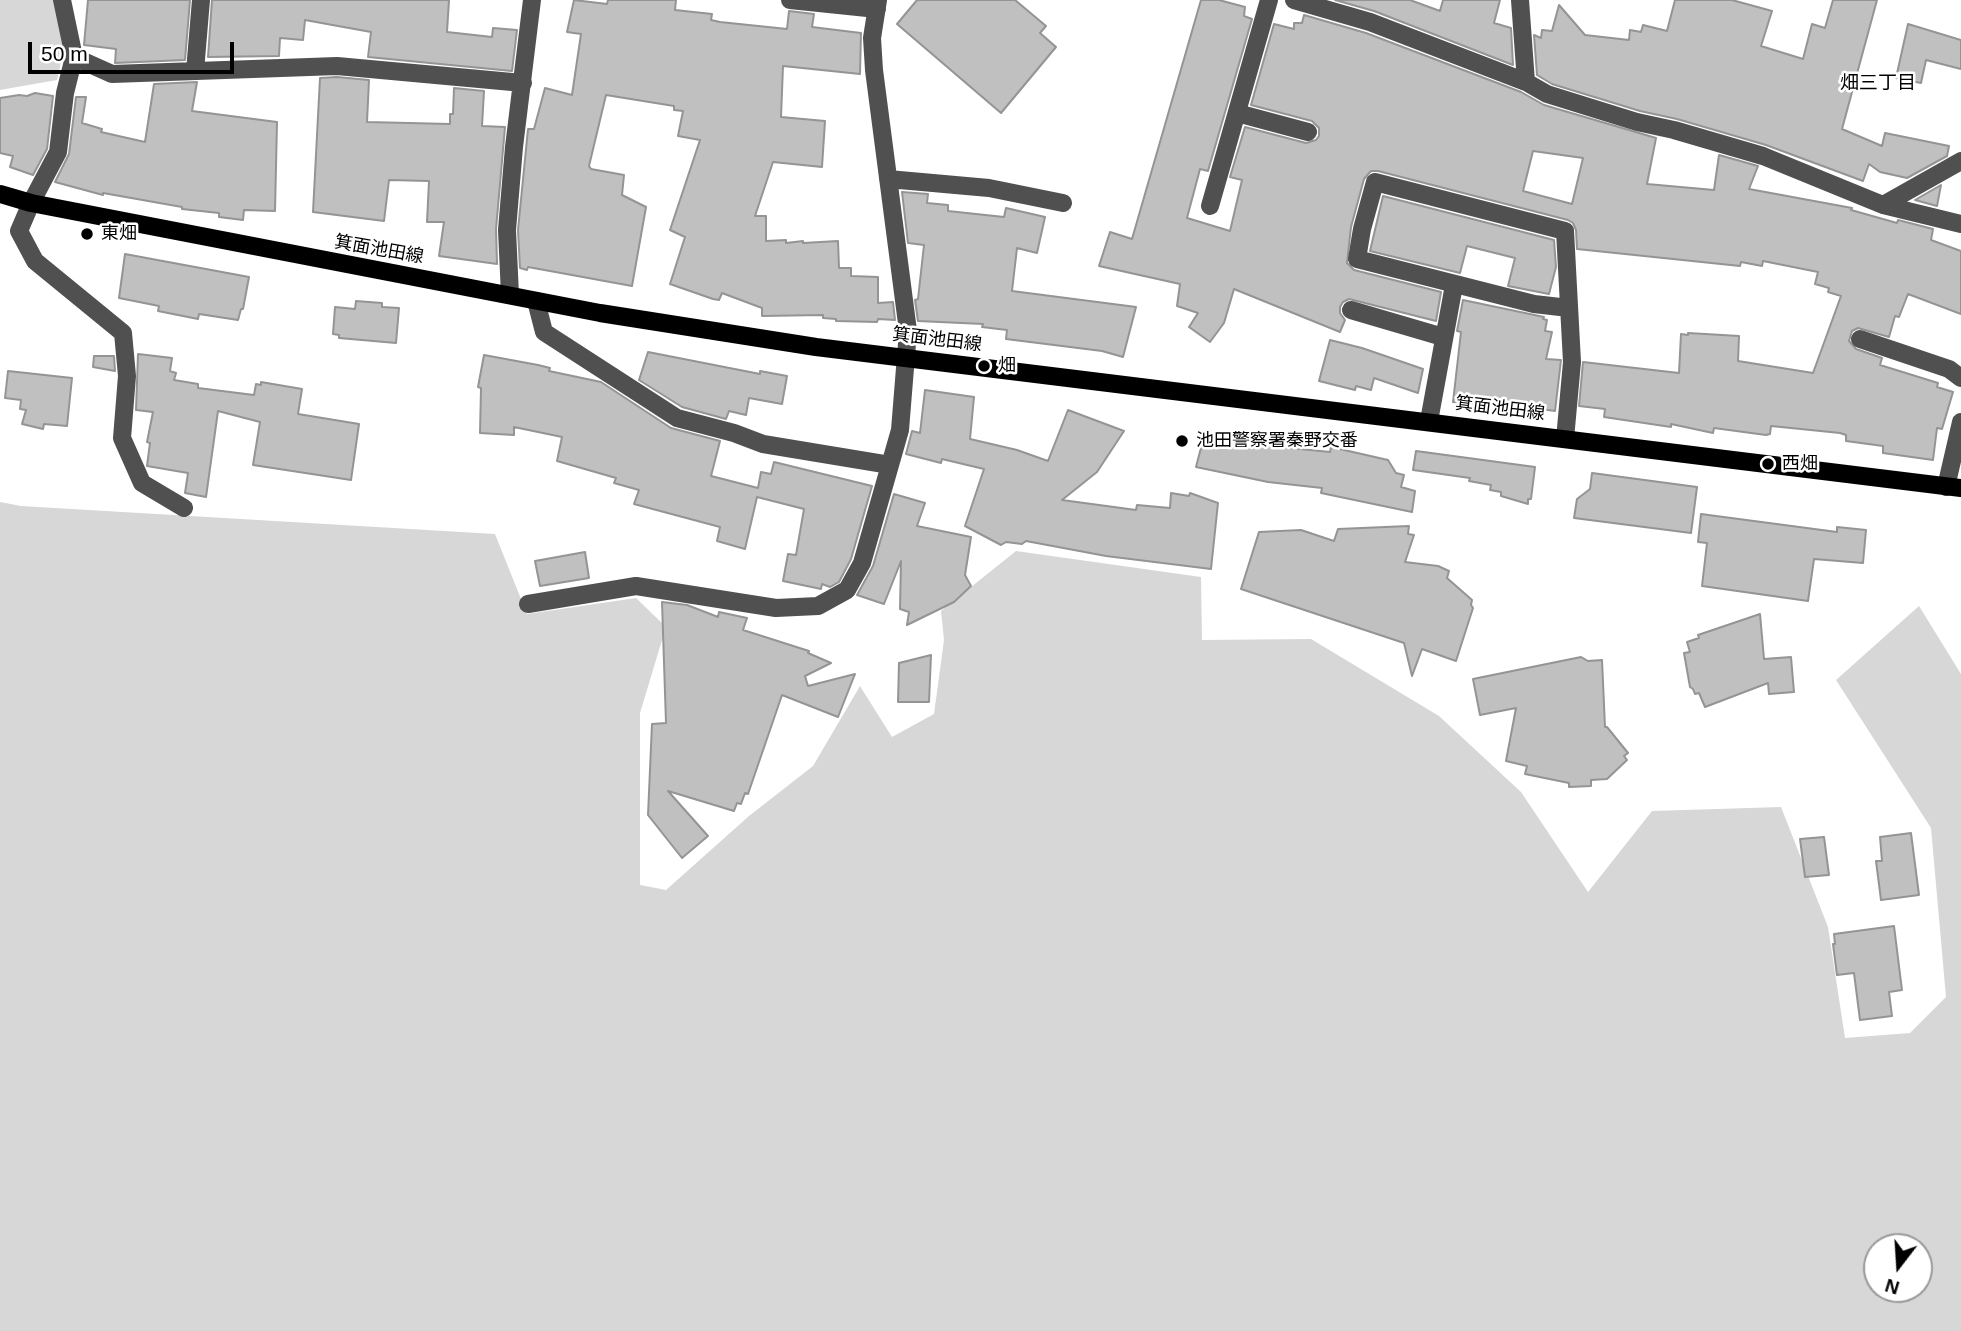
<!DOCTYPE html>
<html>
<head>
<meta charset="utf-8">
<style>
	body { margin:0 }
	#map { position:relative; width:1961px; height:1331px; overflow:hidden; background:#fff; font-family:Helvetica,sans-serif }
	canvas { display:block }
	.north { position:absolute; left:1863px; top:1233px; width:70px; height:70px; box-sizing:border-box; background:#fff; border:2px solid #999; border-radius:50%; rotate:197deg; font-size:19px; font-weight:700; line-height:28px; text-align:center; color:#000 }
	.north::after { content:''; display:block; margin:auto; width:24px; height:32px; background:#000; clip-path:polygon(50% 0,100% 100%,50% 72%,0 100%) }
	.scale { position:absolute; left:28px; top:42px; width:206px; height:32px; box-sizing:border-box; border:4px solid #000; border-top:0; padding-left:9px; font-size:21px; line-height:24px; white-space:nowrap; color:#000; -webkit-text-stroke:5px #fff; paint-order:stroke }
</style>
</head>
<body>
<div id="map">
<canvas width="1961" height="1331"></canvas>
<div class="north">N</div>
<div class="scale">50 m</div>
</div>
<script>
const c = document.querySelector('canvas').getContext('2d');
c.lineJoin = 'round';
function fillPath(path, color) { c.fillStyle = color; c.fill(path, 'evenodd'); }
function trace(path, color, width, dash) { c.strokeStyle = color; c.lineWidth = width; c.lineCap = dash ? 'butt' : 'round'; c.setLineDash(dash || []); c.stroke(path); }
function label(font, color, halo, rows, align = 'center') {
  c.font = font + ' Helvetica,"Noto Sans JP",sans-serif'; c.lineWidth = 5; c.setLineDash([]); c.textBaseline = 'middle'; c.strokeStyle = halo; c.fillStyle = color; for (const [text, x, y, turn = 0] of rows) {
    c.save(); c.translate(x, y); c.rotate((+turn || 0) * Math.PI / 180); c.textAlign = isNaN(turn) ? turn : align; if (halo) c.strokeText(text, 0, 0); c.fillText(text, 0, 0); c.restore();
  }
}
fillPath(new Path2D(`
	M0 0H54C62 33 66 47 57 80L0 90Z
	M0 502 21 506 495 534 527 614 636 598 666 627 640 713V885L666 890 749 816 813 766 860 686 892 737 934 714 944 640 941 611 1016 551 1201 577 1202 640 1311 639 1439 716 1521 792 1588 892 1652 811 1781 807 1828 927 1845 1038 1910 1033 1946 997 1931 828 1836 680 1919 606 1961 674V1331H0ZM1877 1247H1919V1289H1877Z`), '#d7d7d7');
const building = new Path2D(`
	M88 0H190L185 60 115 63 116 49 84 45Z
	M212 0H449L447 32 492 37 493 28 517 30 512 71 368 57 371 32 305 20 303 40 280 38 279 56 208 57Z
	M574 0 607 4 608 0H676L675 10 712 14 711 20 720 22 787 29 789 11 814 14 812 27 861 33 860 74 783 66 781 117 825 121 822 167 773 162 755 216H766V241L786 240V243L803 241V243L838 241 839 268H851V276L878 277V303L893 302 895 320 878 319 877 322 836 321V319L823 318V315L762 316V308L722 293 719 300 713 299 670 284 685 237 670 230 700 140 678 136 683 111 674 110V106L606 95 589 166 591 169 624 175 622 195 646 207 632 286 528 267 527 270 520 268 518 230 528 129H534L545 88 572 95 581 34 567 32Z
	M917 0H1015L1046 26 1040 33 1056 47 1001 113 897 24Z
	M1201 0H1219L1245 7 1244 16 1252 19 1208 171 1200 169 1187 218 1230 231 1242 180 1230 177 1245 127 1306 143 1316 140 1319 136V128L1312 121 1251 105 1274 24 1294 29V23H1302L1304 15 1366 33 1521 92 1544 105 1656 138 1647 184 1714 190 1719 155 1758 166 1749 189 1852 208 1851 210 1897 223 1898 220 1933 229 1931 240 1961 251V314L1908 294 1899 317 1895 316 1889 337 1858 328 1852 331 1849 341 1856 349 1882 358 1880 365 1938 383 1937 387 1953 392 1942 429 1937 428 1933 460 1883 453V446L1846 441V435L1840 433 1771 426 1770 434 1766 435 1714 428 1713 433 1671 424V427L1604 417 1605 409 1579 406 1583 362 1679 373 1681 334 1688 335V333L1739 336 1738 361 1813 373 1841 296 1828 292 1829 288 1815 284 1818 272 1763 261 1762 266 1741 262 1740 266 1577 249 1576 230 1573 223 1568 220 1378 171H1371L1364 179 1351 227 1347 263 1354 270 1441 292 1436 321 1349 299 1343 302 1340 307V313L1345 320 1340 332 1234 289 1224 323 1210 342 1189 327 1198 313 1177 306 1180 284 1099 266 1110 232 1132 239ZM1533 151 1583 158 1572 204 1523 191Z
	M1335 0H1410L1440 11 1443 0H1500L1494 23 1511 28 1513 65 1374 11Z
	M1675 0H1732L1772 11 1761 46 1803 59 1812 24 1825 28 1833 0H1877L1842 129 1882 146 1885 133 1949 146 1947 156 1907 178 1880 172 1869 164 1863 181 1766 145 1677 119 1640 111 1552 84 1537 75 1534 35 1541 38 1542 30 1552 31 1559 5 1585 35 1629 40 1630 30 1641 32 1643 25 1667 31Z
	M1908 24 1961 40V69L1926 60 1921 83 1896 78Z
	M337 77 369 80 367 122 450 124V114H453L454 88 484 91 482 126 505 127 496 229 497 264 439 256 444 222H427L429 181 389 180 384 221 313 212 320 78Z
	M197 82 192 111 277 122 275 211 244 210 243 220 219 217V213L182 209V207L103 193V195L55 182 69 154 76 97H86L82 123 102 129 101 132 145 142 154 84Z
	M35 93 53 96 47 149 33 175 10 167 13 156 0 153V98L19 95 27 96Z
	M1941 185 1937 206 1915 200Z
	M902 192 928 194 927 203 948 205V211L1004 217 1006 208 1045 217 1037 253 1017 248 1012 291 1136 307 1123 357 1102 351 1006 339 1007 330 982 327 983 324 918 321 915 300 918 299 924 245 908 243Z
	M1383 196 1554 240 1556 267 1549 294 1508 286 1515 258 1467 246 1460 273 1370 251Z
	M125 254 249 277 243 309H241L238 320 199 314 198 319 158 311 159 306 119 298Z
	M1463 300 1544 317 1543 319 1547 320 1545 331 1552 332 1546 359 1561 360 1555 411 1481 401V405L1453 402 1461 332 1457 331Z
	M356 301 382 303V307L399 308 396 343 339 338V335L333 334 335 307 355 309Z
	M1330 340 1362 348 1423 369 1418 393 1374 378 1371 390 1356 386 1355 390 1319 381Z
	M648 352 760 374V371L787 376 782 404 749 398 746 415 729 411 726 419 682 407 639 380Z
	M138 354 172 358 170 371 176 373 174 380 198 384V388L254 395 256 384 261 385V382L302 389 298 414 359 424 351 480 253 465 260 422 218 411 206 497 185 493 188 473 147 466 150 443 147 442 153 412 136 410Z
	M484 355 538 365 550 368 549 371 601 382 671 428 720 441 711 476 758 488 761 472 771 474 774 462 872 486 851 559 839 582 830 587 822 584 821 589 783 581 788 554 796 555 804 509 757 497 745 549 717 541 720 527 634 504 639 490 614 483 616 478 557 461 562 437 514 427V435L480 433 481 388 478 387Z
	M94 356H114L115 371 93 367Z
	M8 371 72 378 67 426 44 424 43 429 22 424 26 410 20 409 21 400 5 398Z
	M925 390 974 397 970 439 1017 450 1048 461 1068 410 1124 431 1097 472 1062 500 1136 510 1137 505 1170 508 1171 493 1189 496 1190 493 1218 503 1211 569 1106 556 1026 541 1022 544 1006 542 1001 545 965 526 984 469 942 459 941 463 906 454 912 431 920 433Z
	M1204 436 1234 443 1235 438 1271 442V446L1330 452 1331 447 1388 460 1396 473 1404 475 1401 487 1415 491 1412 512 1321 493 1322 488 1268 482 1196 467Z
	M1416 451 1535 467 1531 499H1528V504L1501 496V492L1490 490 1491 485 1469 481 1470 478 1413 470Z
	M1592 473 1697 487 1691 533 1574 518 1577 499 1590 489Z
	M894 494 925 503 917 526 971 537 965 575 971 586 954 602 907 625 909 612 900 609 901 561 884 604 857 595 873 566Z
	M1701 514 1837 532V527L1866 530 1863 563 1814 559 1808 601 1702 586 1707 543 1698 542Z
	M1409 526 1408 534 1414 535 1405 562 1438 566 1449 571 1447 578 1472 600 1471 605 1473 608 1456 661 1422 649 1412 676 1404 643 1241 589 1259 532 1301 530 1334 541 1338 529Z
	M585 552 589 578 540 586 535 561Z
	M662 602 687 605 718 617 719 612 747 618 743 630 809 651 808 653 831 663 805 676 808 686 855 674 838 717 782 695 748 794 745 793 741 804 737 803 734 811 668 791 708 836 682 858 648 815 652 724 666 723Z
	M1760 614 1764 659 1791 657 1794 692 1769 694 1768 683 1705 707 1699 693 1695 694 1693 689 1690 687 1684 653 1690 652 1687 642 1699 638 1698 635Z
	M931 655 929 702H898L899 663Z
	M1581 657 1588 661 1602 660 1605 727H1607L1628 753 1624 756 1627 760 1607 779 1591 780V786L1569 787V783L1525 774 1527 766 1506 761 1516 708 1480 715 1473 679Z
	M1911 833 1919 895 1881 900 1876 861H1882L1880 837Z
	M1824 837 1829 875 1805 877 1800 839Z
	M1894 926 1902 990 1889 992 1892 1016 1860 1020 1854 973 1837 975 1833 944H1835L1834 934Z`);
fillPath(building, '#c0c0c0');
trace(building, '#949494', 2);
trace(new Path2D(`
	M62 0 74 57 112 74 337 66 523 83
	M790 0 877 9
	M1294 0 1370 22 1526 82 1547 94 1637 122 1674 130 1763 156 1883 205 1961 224
	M1520 0 1526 82
	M74 57 65 93 58 152 31 203 19 231 35 261 123 333 127 376 122 438 142 483 184 508
	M195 71 201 0
	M1237 113 1308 132
	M888 179 989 188 1063 203
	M1883 205 1961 161
	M1210 206 1269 0
	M510 295 507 230 514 147 532 0
	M536 301 544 332 677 418 734 433 763 444 890 465
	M1351 310 1443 337
	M1860 339 1949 369 1961 378
	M1429 421 1454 285
	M1565 439 1572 362 1565 231 1375 182 1362 229 1357 259 1534 304 1569 308
	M1946 487 1961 422
	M528 604 636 586 776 608 818 606 847 590 862 563 900 430 908 331 874 70 872 38 878 0`), '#505050', 18);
trace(new Path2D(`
	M0 194 31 203 600 313 816 347 1961 488`), '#000', 18);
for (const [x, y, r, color] of [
	[87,234,7,"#000"],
	[984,366,7,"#000"],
	[1182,441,7,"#000"],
	[1768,464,7,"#000"]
]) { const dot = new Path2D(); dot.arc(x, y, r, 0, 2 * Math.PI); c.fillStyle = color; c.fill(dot); trace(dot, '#fff', 2.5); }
label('18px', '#000', '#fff', [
	["東畑",101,234],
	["畑",998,366],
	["池田警察署秦野交番",1196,441],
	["西畑",1782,464]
], 'left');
label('18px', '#000', '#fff', [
	["箕面池田線",379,250,10],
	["箕面池田線",937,340,7],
	["箕面池田線",1500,409,7]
]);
label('19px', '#000', '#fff', [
	["畑三丁目",1878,84]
]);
</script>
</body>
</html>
